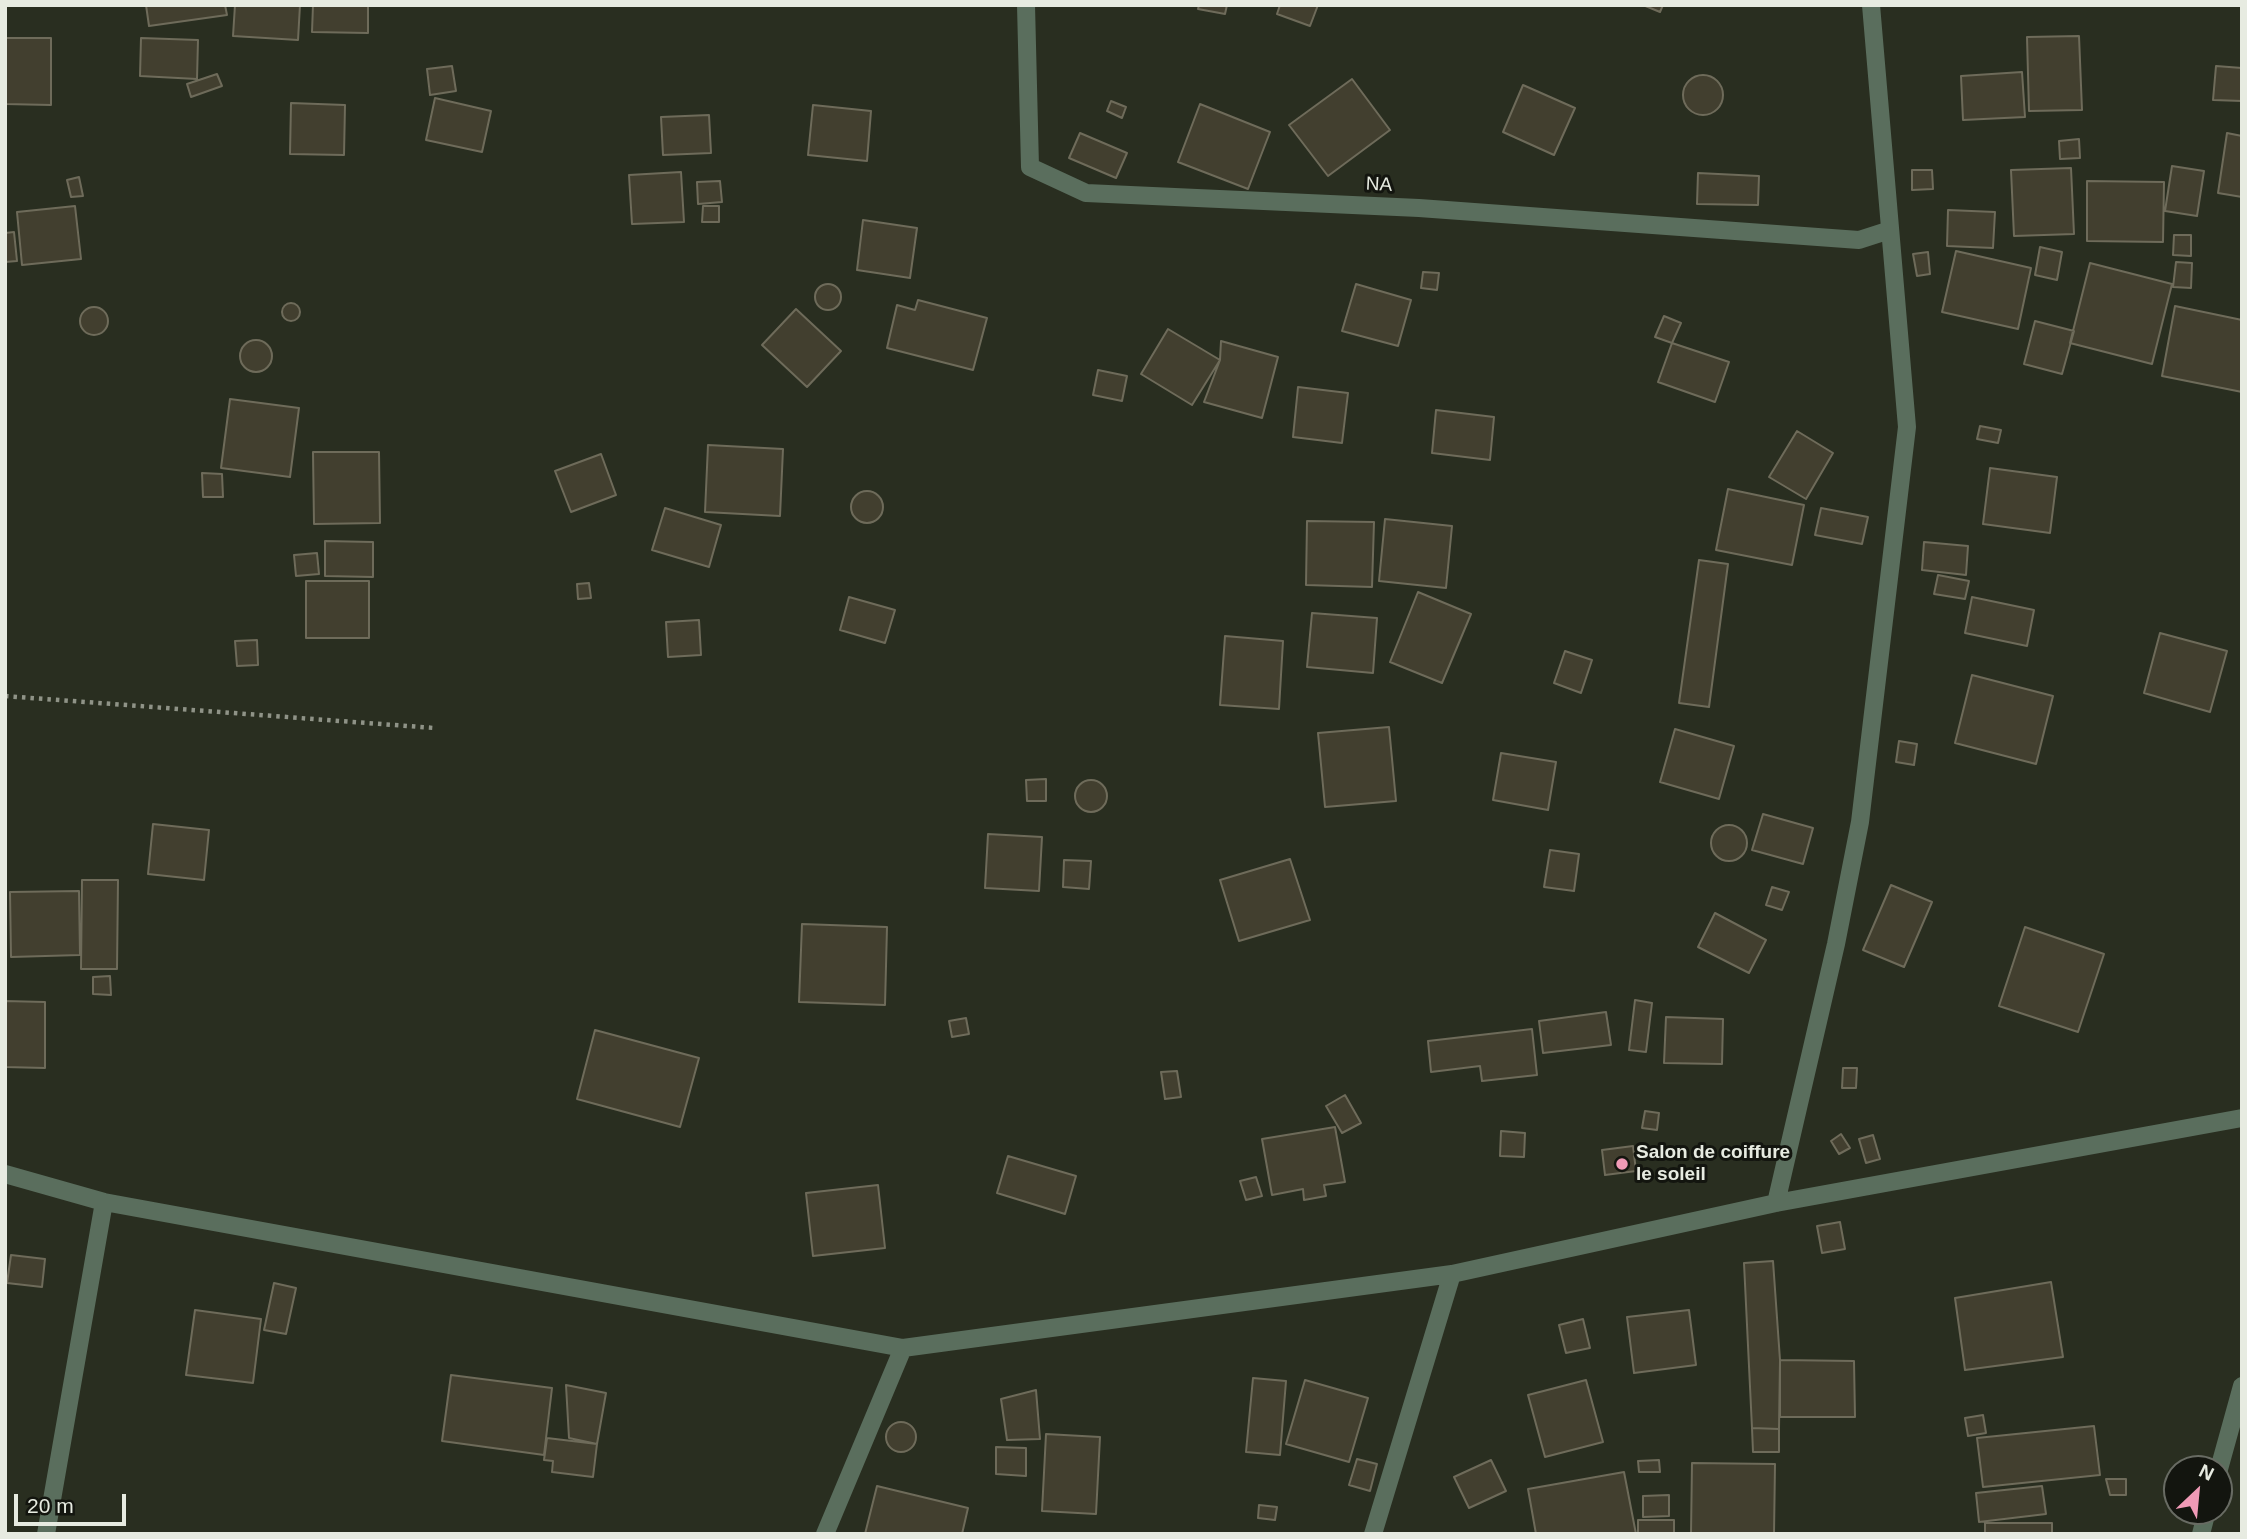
<!DOCTYPE html>
<html>
<head>
<meta charset="utf-8">
<style>
	body { margin:0 }
	#map { position:relative; width:2247px; height:1539px; overflow:hidden; background:#292e20; font-family:Arial,sans-serif }
	canvas { display:block }
	.frame { position:absolute; inset:0; border:7px solid #e7ebe1; pointer-events:none }
	.north { position:absolute; left:2163px; top:1455px; width:70px; height:70px; box-sizing:border-box; background:#13150f; border:2px solid #686b63; border-radius:50%; rotate:26deg; font-size:19px; font-weight:700; line-height:28px; text-align:center; color:#e7ebe1 }
	.north::after { content:''; display:block; margin:auto; width:24px; height:32px; background:#f09ab6; clip-path:polygon(50% 0,100% 100%,50% 72%,0 100%) }
	.scale { position:absolute; left:14px; top:1494px; width:112px; height:32px; box-sizing:border-box; border:4px solid #e7ebe1; border-top:0; padding-left:9px; font-size:21px; line-height:24px; white-space:nowrap; color:#e7ebe1; -webkit-text-stroke:5px #13150f; paint-order:stroke }
</style>
</head>
<body>
<div id="map">
<canvas width="2247" height="1539"></canvas>
<div class="frame"></div>
<div class="north">N</div>
<div class="scale">20 m</div>
</div>
<script>
const c = document.querySelector('canvas').getContext('2d');
c.lineJoin = 'round';
function fillPath(path, color) { c.fillStyle = color; c.fill(path, 'evenodd'); }
function trace(path, color, width, dash) { c.strokeStyle = color; c.lineWidth = width; c.lineCap = dash ? 'butt' : 'round'; c.setLineDash(dash || []); c.stroke(path); }
function label(font, color, halo, rows, align = 'center') {
  c.font = font + ' Arial,sans-serif'; c.lineWidth = 6; c.setLineDash([]); c.textBaseline = 'middle'; c.strokeStyle = halo; c.fillStyle = color; for (const [text, x, y, turn = 0] of rows) {
    c.save(); c.translate(x, y); c.rotate((+turn || 0) * Math.PI / 180); c.textAlign = isNaN(turn) ? turn : align; if (halo) c.strokeText(text, 0, 0); c.fillText(text, 0, 0); c.restore();
  }
}
const building = new Path2D(`
	M146 5H225L227 15 149 26Z
	M235 5H300L298 40 233 36Z
	M313 5H368V33L312 32Z
	M1199 5H1227L1225 14 1198 9Z
	M1280 5H1318L1310 26 1277 14Z
	M1643 5H1663L1660 12Z
	M2079 36 2082 110 2029 111 2027 37Z
	M5 38H51V105L5 104Z
	M141 38 198 40 197 79 140 76Z
	M452 66 456 91 430 95 427 69Z
	M2216 66 2242 68V101L2213 100Z
	M2022 72 2025 117 1963 120 1961 76Z
	M217 74 222 86 191 97 187 84Z
	M1683 95a20 20 0 1 1 40 0a20 20 0 1 1-40 0Z
	M1352 79 1390 130 1328 176 1289 125Z
	M1523 85 1575 108 1554 155 1503 132Z
	M435 98 491 111 482 152 426 140Z
	M1111 101 1126 107 1122 118 1107 111Z
	M291 103 345 105 344 155 290 154Z
	M1200 104 1270 132 1248 189 1178 162Z
	M813 105 871 111 867 161 808 155Z
	M709 115 711 153 663 155 661 117Z
	M1080 133 1127 153 1116 178 1069 158Z
	M2227 133 2242 136V197L2218 193Z
	M2079 139 2080 158 2060 159 2059 141Z
	M2172 166 2204 171 2197 216 2165 211Z
	M2071 168 2074 234 2014 236 2011 170Z
	M1912 170H1932L1933 189 1912 190Z
	M681 172 684 222 632 224 629 175Z
	M1698 173 1759 176 1758 205 1697 204Z
	M79 177 83 196 71 197 67 180Z
	M720 181 722 202 698 204 697 182Z
	M2087 181 2164 182 2163 242 2087 241Z
	M75 206 81 259 22 265 17 212Z
	M703 206H719V222H702Z
	M1948 210 1995 212 1993 248 1947 246Z
	M863 220 917 228 910 278 857 270Z
	M14 232 17 261 5 262V233Z
	M2174 235H2191V256L2173 255Z
	M2040 247 2062 252 2057 280 2035 275Z
	M1956 251 2031 268 2018 329 1942 312Z
	M1928 252 1930 274 1917 276 1913 254Z
	M2176 262 2192 263 2191 288 2173 287Z
	M2090 263 2172 284 2152 364 2070 343Z
	M1423 272 1439 273 1437 290 1421 288Z
	M1356 284 1411 300 1398 346 1342 331Z
	M815 297a13 13 0 1 1 26 0a13 13 0 1 1-26 0Z
	M918 300 987 318 973 370 887 348 897 305 915 310Z
	M282 312a9 9 0 1 1 18 0a9 9 0 1 1-18 0Z
	M2175 306 2242 320V392L2162 376Z
	M80 321a14 14 0 1 1 28 0a14 14 0 1 1-28 0Z
	M796 309 841 351 807 387 762 345Z
	M1664 316 1681 323 1672 343 1655 337Z
	M2035 321 2074 331 2062 374 2024 364Z
	M1168 329 1220 360 1192 405 1141 374Z
	M240 356a16 16 0 1 1 32 0a16 16 0 1 1-32 0Z
	M1221 341 1278 357 1262 418 1204 402 1220 360Z
	M1672 343 1729 362 1715 402 1658 382Z
	M1098 370 1127 376 1122 401 1093 395Z
	M1298 387 1348 393 1342 443 1293 437Z
	M230 399 299 408 290 477 221 468Z
	M1436 410 1494 417 1490 460 1432 453Z
	M1980 426 2001 430 1998 443 1977 439Z
	M1797 431 1833 453 1806 499 1769 477Z
	M708 445 783 449 780 516 705 512Z
	M313 452H379L380 523 314 524Z
	M601 454 616 495 571 512 555 471Z
	M1990 468 2057 477 2050 533 1983 524Z
	M202 473 222 474 223 497H203Z
	M1728 489 1804 505 1792 565 1716 550Z
	M851 507a16 16 0 1 1 32 0a16 16 0 1 1-32 0Z
	M665 508 721 525 709 567 652 550Z
	M1821 508 1868 517 1862 544 1815 535Z
	M1385 519 1452 526 1446 588 1379 581Z
	M1307 521 1374 522 1372 587 1306 585Z
	M325 541 373 542V577L325 576Z
	M1924 542 1968 546 1966 575 1922 570Z
	M317 553 319 574 296 576 294 555Z
	M1699 560 1728 564 1709 707 1679 703Z
	M1938 575 1969 581 1965 599 1934 594Z
	M306 581H369V638H306Z
	M589 583 591 598 578 599 577 584Z
	M1418 592 1471 614 1442 683 1390 662Z
	M849 597 895 610 885 643 840 630Z
	M1972 597 2034 610 2027 646 1965 633Z
	M1312 613 1377 618 1373 673 1307 667Z
	M699 620 701 655 668 657 666 622Z
	M2160 633 2227 651 2210 712 2144 693Z
	M1225 636 1283 641 1279 709 1220 705Z
	M257 640 258 665 237 666 235 641Z
	M1565 651 1592 660 1581 693 1554 683Z
	M1972 675 2053 696 2036 764 1955 743Z
	M1389 727 1396 801 1325 807 1318 733Z
	M1675 729 1734 746 1719 799 1660 782Z
	M1899 741 1917 744 1914 765 1896 762Z
	M1501 753 1556 762 1548 810 1493 800Z
	M1046 779V801H1027L1026 780Z
	M1075 796a16 16 0 1 1 32 0a16 16 0 1 1-32 0Z
	M1763 814 1813 828 1803 864 1752 850Z
	M153 824 209 830 204 880 148 874Z
	M1711 843a18 18 0 1 1 36 0a18 18 0 1 1-36 0Z
	M988 834 1042 837 1039 891 985 888Z
	M1550 850 1579 854 1574 891 1544 887Z
	M1290 859 1310 920 1239 941 1220 880Z
	M1064 860 1091 861 1089 889 1063 887Z
	M82 880H118L117 969H81Z
	M1891 885 1932 902 1904 967 1863 950Z
	M1772 887 1789 892 1782 910 1766 905Z
	M79 891 80 955 11 957 10 892Z
	M1715 913 1766 940 1749 973 1698 947Z
	M802 924 887 927 885 1005 799 1002Z
	M2025 927 2104 954 2078 1032 1999 1006Z
	M110 976 111 995 93 994V977Z
	M1635 1000 1652 1003 1646 1052 1629 1050Z
	M5 1001 45 1002V1068L5 1067Z
	M1606 1012 1611 1045 1543 1053 1539 1021Z
	M1666 1017 1723 1019 1722 1064 1664 1063Z
	M966 1018 969 1034 952 1037 949 1021Z
	M1532 1029 1537 1075 1482 1081 1480 1066 1431 1072 1428 1041Z
	M595 1030 699 1058 680 1127 577 1099Z
	M1843 1068H1857L1856 1088H1842Z
	M1177 1071 1181 1097 1165 1099 1161 1072Z
	M1345 1095 1361 1123 1342 1133 1326 1106Z
	M1645 1111 1659 1113 1657 1130 1642 1128Z
	M1335 1127 1345 1182 1324 1185 1326 1196 1304 1200 1303 1189 1272 1195 1262 1139Z
	M1501 1131 1525 1133 1524 1157 1500 1156Z
	M1841 1134 1850 1148 1839 1154 1831 1141Z
	M1873 1135 1880 1159 1866 1163 1859 1139Z
	M1633 1146 1636 1171 1605 1175 1602 1150Z
	M1008 1156 1076 1176 1065 1214 997 1193Z
	M1256 1177 1262 1196 1246 1200 1240 1181Z
	M878 1185 885 1248 813 1256 806 1193Z
	M1840 1222 1845 1249 1822 1253 1817 1226Z
	M11 1255 45 1259 42 1287 7 1283Z
	M1773 1261 1780 1360 1779 1429 1752 1428 1744 1263Z
	M2051 1282 2063 1357 1965 1370 1955 1298Z
	M274 1283 296 1288 286 1334 264 1330Z
	M195 1310 261 1319 253 1383 186 1375Z
	M1689 1310 1696 1365 1634 1373 1627 1317Z
	M1583 1319 1590 1348 1566 1353 1559 1325Z
	M1780 1360 1854 1361 1855 1417H1780Z
	M451 1375 552 1388 544 1455 442 1441Z
	M1253 1378 1286 1381 1280 1455 1246 1452Z
	M1305 1380 1368 1398 1349 1462 1286 1444Z
	M1586 1380 1603 1442 1545 1457 1528 1395Z
	M566 1385 606 1393 597 1444 569 1438Z
	M1036 1390 1040 1439 1007 1440 1001 1399Z
	M1983 1415 1986 1433 1968 1436 1965 1418Z
	M886 1437a15 15 0 1 1 30 0a15 15 0 1 1-30 0Z
	M2094 1426 2100 1475 1983 1487 1977 1438Z
	M1752 1428 1779 1429V1452H1753Z
	M1046 1434 1100 1437 1096 1514 1042 1511Z
	M547 1438 597 1444 593 1477 552 1472 553 1461 544 1460Z
	M996 1447 1026 1448V1476L996 1474Z
	M1357 1459 1377 1464 1370 1491 1349 1485Z
	M1491 1460 1506 1491 1469 1508 1454 1477Z
	M1659 1460 1660 1472H1639L1638 1461Z
	M1692 1463 1775 1464 1774 1534H1691Z
	M1624 1472 1636 1534H1536L1528 1489Z
	M2106 1479H2126V1495H2110Z
	M877 1486 968 1508 962 1534H865Z
	M2042 1486 2046 1514 1979 1522 1976 1493Z
	M1669 1495V1516L1643 1517V1496Z
	M1259 1505 1277 1507 1275 1520 1258 1518Z
	M1638 1520H1674V1534H1638Z
	M1985 1523H2052V1534H1985Z`);
fillPath(building, '#423f2f');
trace(building, '#6e6b5a', 2);
trace(new Path2D(`
	M5 696 434 728`), '#8f9387', 4.5, [3.5, 5]);
trace(new Path2D(`
	M1026 5 1030 167 1086 193 1419 208 1859 240 1890 230
	M5 1174 104 1202 903 1348 1452 1274 1776 1203 2242 1118
	M1776 1203 1836 944 1860 822 1907 427 1871 5
	M2219 1469 2242 1386
	M46 1534 104 1202
	M825 1534 903 1348
	M1373 1534 1452 1274
	M2201 1534 2207 1511`), '#5a6e5d', 18);
for (const [x, y, r, color] of [
	[1622,1164,7,"#f09ab6"]
]) { const dot = new Path2D(); dot.arc(x, y, r, 0, 2 * Math.PI); c.fillStyle = color; c.fill(dot); trace(dot, '#13150f', 2.5); }
label('19px', '#e7ebe1', '#13150f', [
	["NA",1379,185,3]
]);
label('bold 19px', '#e7ebe1', '#13150f', [
	["Salon de coiffure",1636,1153],
	["le soleil",1636,1175]
], 'left');
</script>
</body>
</html>
